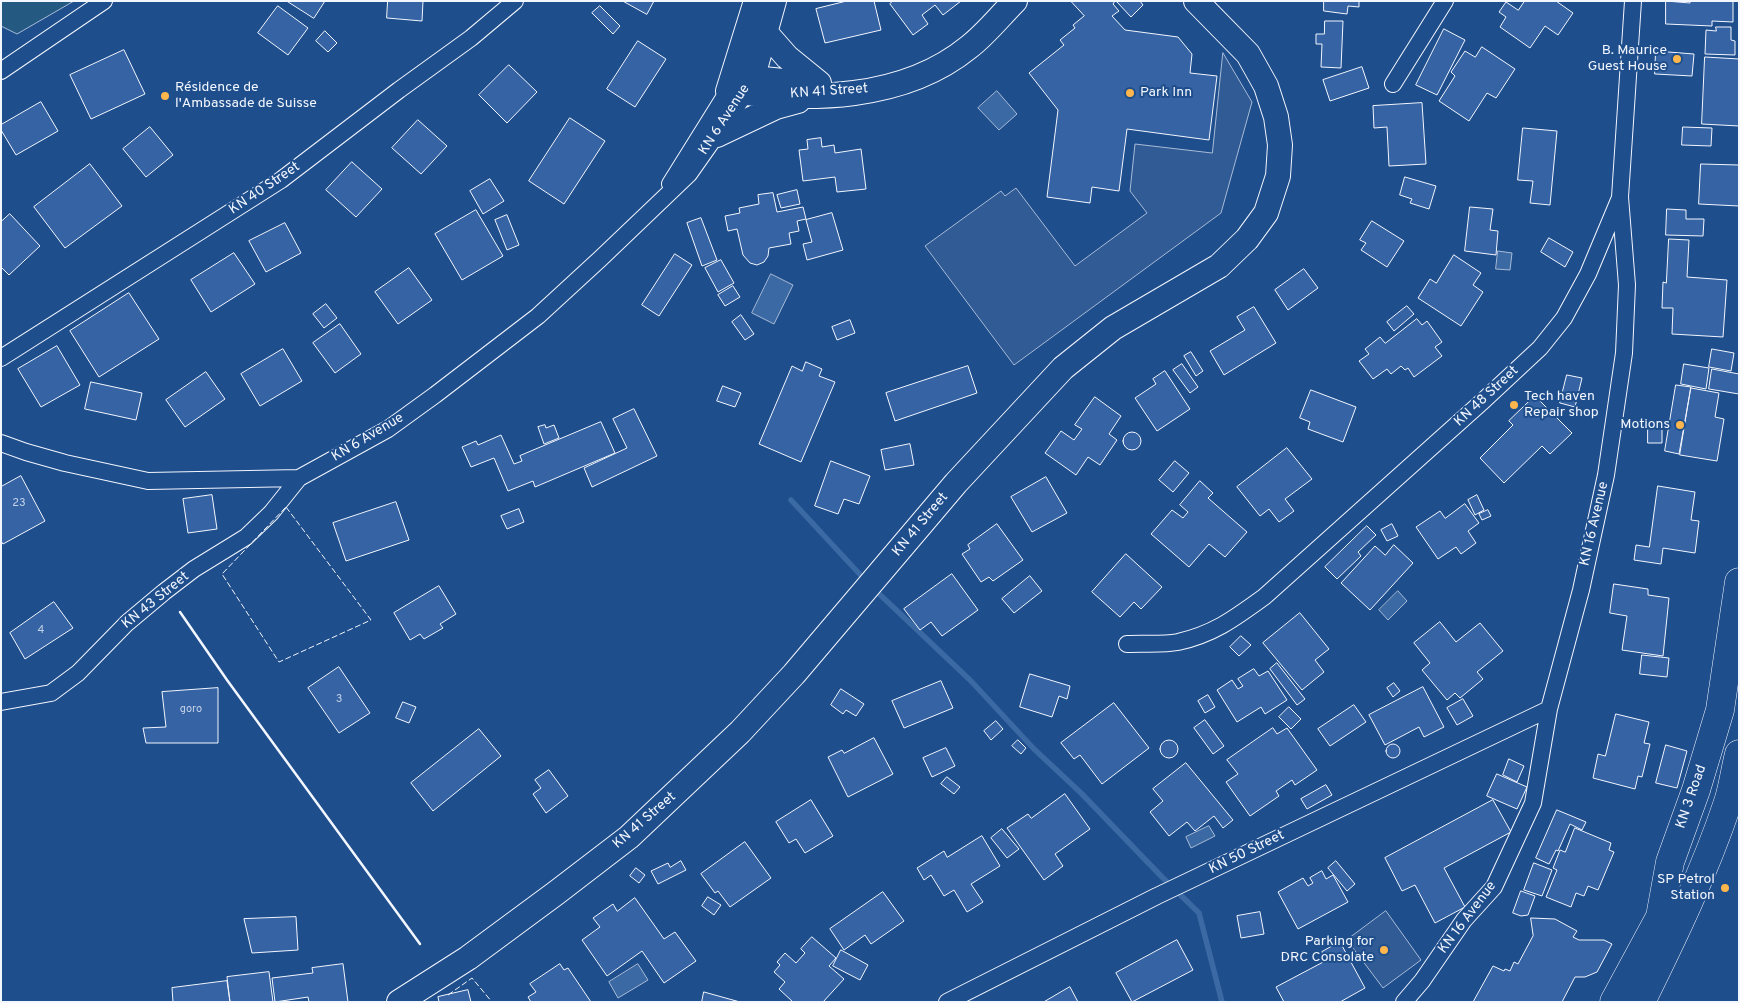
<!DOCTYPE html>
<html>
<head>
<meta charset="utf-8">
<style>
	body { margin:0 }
	#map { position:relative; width:1740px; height:1003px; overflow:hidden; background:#1f4e8c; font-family:Overpass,sans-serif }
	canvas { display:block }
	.frame { position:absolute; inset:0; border:2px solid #f2f6ff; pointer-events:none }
</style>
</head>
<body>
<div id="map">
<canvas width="1740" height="1003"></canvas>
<div class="frame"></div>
</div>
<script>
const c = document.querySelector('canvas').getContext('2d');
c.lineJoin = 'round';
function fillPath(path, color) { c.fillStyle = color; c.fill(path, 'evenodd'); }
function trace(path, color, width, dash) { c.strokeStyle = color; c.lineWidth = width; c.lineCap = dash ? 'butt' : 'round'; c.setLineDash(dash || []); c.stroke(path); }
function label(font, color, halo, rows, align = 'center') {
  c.font = font + ' Overpass,sans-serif'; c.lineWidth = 4; c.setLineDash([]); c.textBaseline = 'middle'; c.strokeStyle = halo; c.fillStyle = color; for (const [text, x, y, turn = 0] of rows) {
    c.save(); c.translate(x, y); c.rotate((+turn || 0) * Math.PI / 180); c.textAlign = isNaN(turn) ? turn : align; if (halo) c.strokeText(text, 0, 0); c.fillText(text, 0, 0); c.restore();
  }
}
const green = new Path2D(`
	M1 1H74L17 34 1 26Z`);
fillPath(green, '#245a82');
trace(green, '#a8bbd7', 1);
const parking = new Path2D(`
	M1223 53 1252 102 1221 213 1014 365 925 246 1001 191 1005 196 1016 188 1075 266 1147 213 1130 191 1135 144 1212 153Z
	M1386 911 1421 960 1383 988 1347 940Z`);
fillPath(parking, '#305b95');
trace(parking, '#a8bbd7', 1);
const water = new Path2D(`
	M997 91 1017 114 999 130 978 108Z
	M1498 251 1512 253 1510 270 1496 269Z
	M771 274 793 285 774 324 752 313Z
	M1398 591 1407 601 1388 620 1379 610Z
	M1209 826 1215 836 1191 848 1186 837Z
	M638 964 648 980 618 998 609 982Z`);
fillPath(water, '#3b69a3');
trace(water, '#a8bbd7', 1);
trace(new Path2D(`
	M791 500 866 581
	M873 588 971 681 1034 749 1081 793 1160 875 1199 913 1222 1002`), '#3b69a3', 5.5);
const building = new Path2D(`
	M287 1H325L314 18Z
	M388 1H423L422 21 387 18Z
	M623 1H654L647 14Z
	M847 1H874L881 30 825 43 816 9Z
	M893 1H961L943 15 935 5 922 15 928 24 913 35 890 4Z
	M1071 1H1115L1113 4 1119 11 1112 16 1125 30 1178 37 1192 54 1190 73 1217 76 1209 140 1127 129 1119 191 1092 187 1090 203 1047 197 1058 110 1029 73 1064 45 1060 40 1075 28 1073 25 1084 16Z
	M1118 1H1140L1143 5 1131 17 1117 2Z
	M1324 1H1359V7L1348 6 1347 14 1324 11Z
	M1525 1H1556L1573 13 1558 35 1545 26 1530 48 1500 27 1506 17 1499 12 1506 2 1518 10Z
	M1666 1 1690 3V1H1733V22L1712 21V26L1666 24Z
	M278 6 308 28 288 55 258 33Z
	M600 6 620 26 613 34 592 13Z
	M1325 21H1343L1341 68 1321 67 1322 44H1316V34H1324Z
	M1716 27H1731V40L1735 41V55L1705 54 1706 30 1716 31Z
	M1444 29 1465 40 1437 95 1416 85Z
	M325 31 337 43 328 52 316 41Z
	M638 41 666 59 635 107 607 89Z
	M1482 47 1515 69 1496 98 1487 93 1469 121 1439 101 1455 76 1451 72 1465 51 1475 57Z
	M124 50 145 94 91 119 70 75Z
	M1656 51 1694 54 1692 76 1655 74Z
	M1705 57 1739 59V126L1702 124Z
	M509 65 537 92 507 123 479 95Z
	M1362 67 1369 88 1330 101 1323 80Z
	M41 102 58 131 16 155 1 130V125Z
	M1422 103 1426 164 1389 166 1387 127 1374 128 1373 106Z
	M570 118 605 141 564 204 529 181Z
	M418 120 447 146 421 174 392 148Z
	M150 127 173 155 146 177 123 149Z
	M1683 127 1712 128 1711 146 1682 145Z
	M1523 128 1557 131 1550 205 1530 203 1533 181 1518 180Z
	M821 138 822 147 834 145 835 153 861 149 866 189 837 192 835 177 803 181 799 150 808 149 807 140Z
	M352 162 382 189 356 217 326 190Z
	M90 164 122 206 65 248 34 207Z
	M1701 164 1739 165V206L1699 204Z
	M1405 177 1436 186 1429 209 1410 203 1412 199 1400 195Z
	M490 179 504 201 483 214 470 191Z
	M797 190 800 204 781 208 777 195Z
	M773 193 777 212 803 207 806 219 797 221 799 231 789 233 791 244 769 248 768 256 764 262 757 265 750 263 743 255 737 229 728 231 725 216 740 213 739 208 759 204 758 195Z
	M1470 207 1493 209 1490 230 1498 231 1496 255 1465 251Z
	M1667 209 1686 210V219H1704L1703 236 1666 235Z
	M476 210 503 256 462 280 435 234Z
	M832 213 843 250 807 260 803 244 812 242 806 220Z
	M10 214 40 246 9 275 1 267V222Z
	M507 215 519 245 507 250 495 220Z
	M701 218 717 260 702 266 687 223Z
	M1372 221 1404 241 1387 267 1361 250 1366 243 1360 240Z
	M285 223 301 253 266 272 249 241Z
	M1549 238 1573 252 1565 267 1541 252Z
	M1669 239 1689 240 1687 277 1727 280 1723 337 1672 334 1673 308H1662L1663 282 1666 283Z
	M234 253 255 284 211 312 191 280Z
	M675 254 692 265 659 316 642 305Z
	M1454 255 1481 273 1473 285 1483 292 1461 326 1418 298 1430 279 1436 283Z
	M721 260 734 283 718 292 705 268Z
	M409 268 432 300 398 324 375 292Z
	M1304 269 1318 288 1288 310 1275 290Z
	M733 286 740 297 725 306 718 295Z
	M129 293 159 339 99 377 70 331Z
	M326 304 337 318 324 328 313 314Z
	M1407 306 1414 314 1394 331 1387 322Z
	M1254 307 1276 343 1224 375 1210 351 1245 330 1237 317Z
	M741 315 754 334 745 340 732 322Z
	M1417 319 1422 325 1427 321 1442 342 1435 347 1442 356 1414 377 1408 368 1405 370 1401 366 1391 374 1387 369 1373 379 1359 361 1369 354 1365 349 1380 337 1385 343Z
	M850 320 855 333 837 340 832 327Z
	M340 324 361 354 335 373 313 343Z
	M57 346 80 385 41 407 18 369Z
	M283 349 302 381 260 406 241 374Z
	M1712 349 1734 353 1731 371 1709 367Z
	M1191 352 1203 371 1196 376 1184 356Z
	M806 362 822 369 819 376 835 382 801 462 759 444 792 366 802 371Z
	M1182 364 1198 387 1190 393 1173 370Z
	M1684 364 1709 368 1706 389 1681 384Z
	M968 366 977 393 895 421 886 393Z
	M1712 369 1739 374V394L1709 389Z
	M1165 371 1190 409 1157 431 1135 398 1156 384 1153 379Z
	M206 372 225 399 185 427 166 400Z
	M1567 375 1582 378 1575 407 1560 403Z
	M91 382 142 393 136 420 85 409Z
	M1676 385 1691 387 1679 454 1665 451Z
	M723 386 741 393 735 407 717 401Z
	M1691 388 1719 393 1715 417 1724 419 1717 461 1680 455Z
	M1311 390 1356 407 1343 442 1308 429 1310 422 1300 418Z
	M1535 396 1572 433 1550 454 1542 446 1504 483 1480 458 1513 425 1509 421Z
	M1095 397 1121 416 1109 434 1117 440 1100 465 1088 457 1076 475 1045 453 1061 431 1074 440 1082 429 1075 425Z
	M634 409 657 456 592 487 584 468 627 448 613 419Z
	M601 422 615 453 535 487 533 481 508 491 494 458 471 467 462 447 476 441 478 445 501 435 514 464 522 461 520 456Z
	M545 425 546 428 554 425 559 438 544 444 538 427Z
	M1648 425H1662V443H1648Z
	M1123 441a9 9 0 1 1 18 0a9 9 0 1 1-18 0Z
	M910 444 914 465 885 470 881 450Z
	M1287 448 1312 479 1285 499 1294 511 1279 522 1269 509 1260 516 1237 487Z
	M831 461 870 476 859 504 844 499 838 514 815 506Z
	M1175 461 1189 473 1173 492 1159 480Z
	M21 476 45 521 3 544 1 541V487Z
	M1046 477 1067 513 1032 532 1011 497Z
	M1200 481 1213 493 1208 498 1247 532 1225 557 1209 544 1189 567 1151 534 1172 510 1183 518 1188 512 1180 505Z
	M1658 486 1695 492 1691 520 1699 521 1695 553 1663 548 1661 564 1634 560 1636 545 1649 547Z
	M212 495 217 529 188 533 183 499Z
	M1477 495 1484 510 1475 515 1468 500Z
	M396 502 409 540 346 561 333 523Z
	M1465 504 1479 523 1468 531 1476 543 1461 554 1456 547 1438 559 1416 527 1440 511 1445 518Z
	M519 509 524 522 507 529 501 516Z
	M1488 510 1491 516 1482 520 1479 514Z
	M997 524 1023 560 993 581 989 577 981 582 962 554 970 549 968 545Z
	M1392 524 1398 536 1387 541 1381 530Z
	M1367 526 1376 535 1358 552 1361 556 1337 579 1325 567Z
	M1394 545 1413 563 1370 610 1341 583 1375 546 1385 555Z
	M1126 554 1162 587 1141 609 1134 602 1120 617 1092 592Z
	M952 574 978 610 942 636 931 622 920 630 904 609Z
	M1030 576 1042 591 1014 613 1002 599Z
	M1614 584 1648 589V595L1669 598 1663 656 1622 650 1627 616 1610 613Z
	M439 586 456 614 440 624 443 628 424 639 420 634 410 640 394 613Z
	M54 602 73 628 25 659 10 633Z
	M1300 613 1329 649 1315 660 1324 672 1302 690 1263 643Z
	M1440 622 1456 642 1480 623 1503 651 1477 672 1483 679 1460 698 1455 693 1447 700 1422 670 1430 663 1414 643Z
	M1241 636 1251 645 1239 656 1230 647Z
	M1642 655 1669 658 1667 677 1640 674Z
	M1277 663 1305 699 1297 705 1270 669Z
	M339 667 370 713 339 733 308 688Z
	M1254 669 1259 676 1268 671 1287 700 1265 714 1261 707 1237 722 1217 690 1232 680 1238 689 1243 686 1238 679Z
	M1030 674 1070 686 1067 699 1059 696 1052 717 1020 707Z
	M941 681 953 708 904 728 892 701Z
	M1394 683 1400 691 1393 697 1387 688Z
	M1423 687 1444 727 1424 737 1419 727 1385 745 1369 715Z
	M218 688V743H146L143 728 166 727 162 692Z
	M841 689 864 704 856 716 846 710 843 714 831 705Z
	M1208 695 1215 707 1205 713 1198 701Z
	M1463 699 1473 716 1457 725 1447 708Z
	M403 702 416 707 409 723 396 718Z
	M1114 703 1149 748 1102 784 1080 755 1074 759 1061 743Z
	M1354 705 1366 722 1330 746 1318 729Z
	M1289 707 1301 719 1291 729 1279 717Z
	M1616 714 1649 722 1644 743 1650 744 1642 777 1638 776 1635 789 1593 778 1598 754 1605 756Z
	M1205 720 1224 746 1213 754 1194 728Z
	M996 721 1003 729 991 740 984 731Z
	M1273 728 1277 734 1287 728 1317 770 1295 785 1292 780 1276 791 1279 796 1250 816 1226 782 1238 774 1227 760Z
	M479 729 501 756 433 811 411 783Z
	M874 738 893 774 848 797 828 757 842 750 844 753Z
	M1160 749a9 9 0 1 1 18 0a9 9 0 1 1-18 0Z
	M1018 740 1026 748 1021 754 1012 746Z
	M1386 751a7 7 0 1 1 14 0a7 7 0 1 1-14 0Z
	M1666 745 1687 751 1677 788 1656 783Z
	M946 748 955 766 932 777 923 758Z
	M1509 759 1524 766 1517 782 1503 775Z
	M1186 763 1233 820 1223 828 1214 816 1195 831 1187 822 1169 836 1150 812 1163 801 1153 789Z
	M549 770 568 796 546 813 533 794 541 788 535 780Z
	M1497 774 1527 787 1517 809 1487 796Z
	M947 777 960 787 954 794 941 784Z
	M1326 785 1332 795 1307 809 1301 799Z
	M1065 794 1090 829 1055 854 1063 866 1044 880 1007 828 1028 814 1031 818Z
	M811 800 833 836 805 853 796 839 789 843 776 822Z
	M1493 800 1511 832 1444 868 1465 907 1435 923 1415 885 1402 891 1385 858Z
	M1557 810 1586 822 1582 830 1570 824 1558 851 1556 850 1549 864 1536 858Z
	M1575 828 1611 843 1609 850 1614 852 1598 890 1588 886 1584 896 1576 893 1571 907 1546 897 1557 870 1553 868 1560 850 1565 852Z
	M1002 829 1019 849 1007 858 991 838Z
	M982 836 1000 866 971 884 983 902 967 912 954 890 944 896 931 875 924 880 917 868 944 851 947 857Z
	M745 842 771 878 730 907 718 891 715 893 701 874Z
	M681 861 686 870 658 884 651 871 668 863 670 867Z
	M1336 861 1355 884 1347 891 1328 868Z
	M1534 863 1552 870 1542 896 1524 890Z
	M636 868 645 875 639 883 630 876Z
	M1322 871 1326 879 1333 875 1348 902 1298 929 1278 892 1303 878 1308 886 1313 883 1310 878Z
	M1521 891 1535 896 1528 915 1521 916 1513 913Z
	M883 892 904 921 871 944 865 935 844 950 830 929Z
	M708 897 721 905 714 915 702 906Z
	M635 898 664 939 675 932 696 961 664 983 642 951 607 976 582 940 600 927 593 918 613 904 617 911Z
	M1260 912 1264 934 1241 938 1237 916Z
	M296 917 298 950 252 953 244 919Z
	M1531 918 1555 919 1577 931 1573 937 1579 940H1604L1612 944 1597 972 1585 977H1575L1562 1002H1473L1493 966 1504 971 1505 969 1510 971 1514 962 1518 964 1533 936Z
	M812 937 836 958 829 966 844 979 823 1002H793L779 989 785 982 774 972 780 965 777 962 785 953 796 963 805 953 801 949Z
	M1177 940 1193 970 1132 1002 1116 973Z
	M1340 942 1365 988 1340 1002H1284L1276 987 1327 960 1322 952Z
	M841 950 868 965 860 980 833 966Z
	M343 964 348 1002H309L308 997 275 1002 272 978 313 973 312 968Z
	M560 964 564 970 568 968 591 1002H531L528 997 536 992 530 984Z
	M269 972 273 1002H230L227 977Z
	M227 981 230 1002H173L172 988Z
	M1070 987 1078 1002H1044Z
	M468 990 471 1002H439L438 997Z
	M704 992 740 1002H702Z`);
fillPath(building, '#3563a3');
trace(building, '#f2f6ff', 1);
const street = new Path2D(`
	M1 71 104 1
	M1393 84 1445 1
	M670 184 728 91
	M1 358 281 180 399 90 471 38 515 1
	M1 443 26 452 65 463 148 481 299 478 388 429 435 395 538 316 600 259 689 174 746 93
	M1127 644C1143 643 1162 645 1178 642 1214 634 1235 618 1264 597L1483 401 1540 348 1564 318 1588 274 1619 200
	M1 702 51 693 78 673 127 623 164 592 194 569 246 537 271 513 299 478
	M947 1002 1157 896 1549 709
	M1404 1002 1422 981 1464 920 1494 887 1533 803 1549 709 1581 590 1606 475 1624 353 1627 285 1620 197 1633 1`);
const secondary = new Path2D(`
	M756 1 728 91C809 101 903 101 969 47 986 34 1000 16 1015 1
	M765 32 787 57 819 83
	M733 76 793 82
	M747 89 753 76 774 1
	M717 135 776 107 798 101
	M399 1002 468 958 556 893 629 837 740 732 794 674 956 483 1063 368 1113 328 1219 266 1247 239 1266 213 1278 176 1280 145 1276 117 1266 86 1248 54 1196 1`);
const highway = new Path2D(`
	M1614 1002 1660 917 1670 862 1696 790 1720 710 1739 582
	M1641 1002C1673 937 1705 871 1728 802 1733 787 1735 769 1739 754`);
trace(street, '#f2f6ff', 18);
trace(secondary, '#f2f6ff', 26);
trace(highway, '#f2f6ff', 29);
trace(street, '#1f4e8c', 16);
trace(secondary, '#1f4e8c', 24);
trace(highway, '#1f4e8c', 28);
trace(new Path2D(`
	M286 507 371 620 279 662 222 574Z
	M448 995 472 978 492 1002`), '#f2f6ff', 1, [6, 2.5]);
trace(new Path2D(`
	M180 612 227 680 420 944`), '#f2f6ff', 2.5);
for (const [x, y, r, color] of [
	[1677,59,5,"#ffb74d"],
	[1130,93,5,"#ffb74d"],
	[165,96,5,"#ffb74d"],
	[1514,405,5,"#ffb74d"],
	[1680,425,5,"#ffb74d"],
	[1725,888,5,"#ffb74d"],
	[1384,950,5,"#ffb74d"]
]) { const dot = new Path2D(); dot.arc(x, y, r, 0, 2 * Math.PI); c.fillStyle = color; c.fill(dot); trace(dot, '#1f4e8c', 2); }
label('11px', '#c3d1e8', null, [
	["23",19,504],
	["4",41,631],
	["3",339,700],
	["goro",191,710]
]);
label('14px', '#f2f6ff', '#1f4e8c', [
	["B. Maurice",1667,51],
	["Guest House",1667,67],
	["Résidence de",175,88,"left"],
	["l'Ambassade de Suisse",175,104,"left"],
	["Park Inn",1140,93,"left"],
	["Tech haven",1524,397,"left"],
	["Repair shop",1524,413,"left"],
	["Motions",1670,425],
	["SP Petrol",1715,880],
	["Station",1715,896],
	["Parking for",1374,942],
	["DRC Consolate",1374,958]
], 'right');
label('14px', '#f2f6ff', '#1f4e8c', [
	["KN 41 Street",829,92,-4],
	["KN 6 Avenue",725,120,-57],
	["KN 40 Street",265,189,-34],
	["KN 48 Street",1487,397,-43],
	["KN 6 Avenue",368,438,-31],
	["KN 16 Avenue",1595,524,-77],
	["KN 41 Street",921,525,-50],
	["KN 43 Street",156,601,-39],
	["KN 3 Road",1692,797,-71],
	["KN 41 Street",645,821,-41],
	["KN 50 Street",1247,853,-26],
	["KN 16 Avenue",1468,918,-53]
]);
</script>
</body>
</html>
